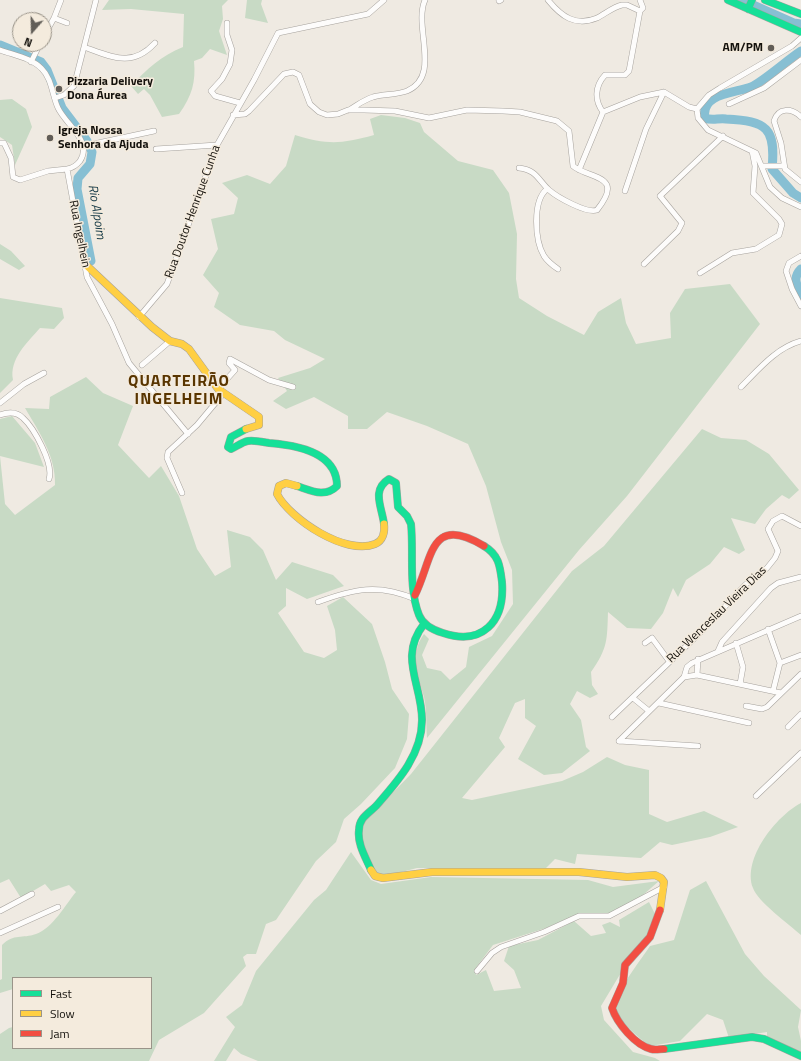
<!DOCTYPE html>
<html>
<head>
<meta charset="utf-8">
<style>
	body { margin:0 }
	#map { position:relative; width:801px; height:1061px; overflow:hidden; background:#efeae2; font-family:"Titillium Web",sans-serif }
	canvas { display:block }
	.legend { position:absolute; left:12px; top:977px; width:140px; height:72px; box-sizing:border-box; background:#f4ebdd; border:1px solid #9a9489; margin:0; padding:5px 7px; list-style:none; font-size:12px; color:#14110c }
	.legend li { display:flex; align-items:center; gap:8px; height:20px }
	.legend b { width:20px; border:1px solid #9a9489 }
	.north { position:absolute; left:12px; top:12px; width:40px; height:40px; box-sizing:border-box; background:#f4ebdd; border:1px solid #9a9489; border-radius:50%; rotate:200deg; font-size:11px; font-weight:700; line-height:16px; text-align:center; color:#14110c }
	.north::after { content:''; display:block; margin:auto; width:14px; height:18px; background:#615d57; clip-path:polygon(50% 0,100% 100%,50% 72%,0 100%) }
</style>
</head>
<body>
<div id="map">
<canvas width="801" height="1061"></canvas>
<ul class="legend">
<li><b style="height:5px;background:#16e098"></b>Fast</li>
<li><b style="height:5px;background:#ffcf43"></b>Slow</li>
<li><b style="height:5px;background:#f24e42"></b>Jam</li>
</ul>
<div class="north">N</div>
</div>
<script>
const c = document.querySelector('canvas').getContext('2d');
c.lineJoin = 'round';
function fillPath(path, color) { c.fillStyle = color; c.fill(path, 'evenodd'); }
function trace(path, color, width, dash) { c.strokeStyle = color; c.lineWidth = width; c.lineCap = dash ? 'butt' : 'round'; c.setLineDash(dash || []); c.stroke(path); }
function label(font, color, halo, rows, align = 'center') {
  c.font = font + ' "Titillium Web",sans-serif'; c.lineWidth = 3; c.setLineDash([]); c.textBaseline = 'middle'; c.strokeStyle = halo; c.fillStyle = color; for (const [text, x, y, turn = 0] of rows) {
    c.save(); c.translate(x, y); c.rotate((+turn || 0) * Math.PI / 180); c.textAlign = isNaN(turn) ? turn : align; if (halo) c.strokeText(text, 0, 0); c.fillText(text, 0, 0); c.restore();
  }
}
fillPath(new Path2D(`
	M109 0H228L222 6 223 19 219 31 227 55 210 49 202 58 194 61C196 82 192 96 179 114L162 117 150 95 144 89 138 94 131 86C147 69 161 56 183 47L184 14 131 9 102 10Z
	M247 0H262L261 4 268 23 245 18Z
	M12 99 26 109 32 127 15 165 12 145 0 137V100Z
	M381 115 405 118 420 123 424 132 458 161 493 170 509 193 517 234 516 279 519 298 547 316 584 335 598 312 621 298 626 323 636 344 671 338 670 313 685 289 730 284 760 324 627 496 579 550 427 738C426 725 427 710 424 697 418 676 409 654 424 634L429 639 422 655 427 668 441 671 450 680 466 667 469 647 492 636 513 604 512 570 501 542 486 486 468 444 427 426 387 412 367 429H348V416L314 397 286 409 273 401 287 391 278 378 310 368 325 359 285 340 274 331 240 325 214 307 219 293 203 275 218 249 211 219 234 214 238 198 222 183 247 175 270 184 286 166 295 135C328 145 341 144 374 135L370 119Z
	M0 244 11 251 25 266 19 270 0 259Z
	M0 298 62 308 64 318 54 329 40 328C27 343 9 359 13 380L0 393Z
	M86 377 103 393 133 406 118 445 149 478 161 466 179 496 197 549 215 576 231 567 227 530 250 537 263 550 276 580 292 562 333 575 344 586 307 599 286 588V606L278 613 304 652 324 658 337 650 335 630 327 606 343 597 372 624 385 662 392 689 409 714 407 739 395 768 361 804 344 819 336 842 316 861 276 920 266 924 256 954H247L243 957 246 966 204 1013 159 1040 149 1061H0V1034L9 1028 13 1027V1048H151V978H13V989L0 993V980L2 979V945C14 933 22 939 36 934 53 928 65 905 76 892L69 885 51 891 45 884 21 898 9 879 0 883V419L12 416 35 443 44 467 0 456 5 504 15 515 55 485C56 456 39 432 25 408L49 409 50 397Z
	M702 429 721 438 746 440 769 454 799 490 789 499 782 495 766 509 755 524 731 518 745 550 739 554 724 547 710 564 686 580 678 597 673 588 663 613 651 629 627 628 608 612C607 640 608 648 591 672L592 685 598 694 590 698 577 691 570 704 581 720 586 747 590 751 562 773 544 775 518 759 536 726 525 718V699L515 703 499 738 505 747 462 798 472 800 562 781 583 772 607 757 625 765 649 770V814L667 822 704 811 738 827 710 837 672 845 660 842 641 858 577 854 575 864 555 859 545 869 417 868 386 876 373 872 359 830 365 821 411 774 572 571 604 546Z
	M801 803V935C790 925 757 901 753 888 742 859 776 816 801 803Z
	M351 852 371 880 381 884 431 877 588 880 613 887 659 881 643 895 609 917 578 914 546 928 493 945 475 969 476 975 486 970 494 991 521 988 514 970 504 961 509 946 538 940 574 921 591 936 606 933 602 925 610 922 620 927 619 920 649 902 656 916 650 935 619 976 601 1006 604 1020 633 1052 655 1058 660 1061H258L241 1054 234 1048 226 1061H214L235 1027 226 1017 242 1005 256 971 314 900 326 890Z
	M706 881 745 954 764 976 801 1010 798 1027 801 1041V1057L767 1042V1032L729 1038 723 1020 707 1014 680 1041 650 1046C640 1039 614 1018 615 1004 616 992 642 958 650 946L674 940 690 890Z`), '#c8dac5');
trace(new Path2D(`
	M742 0 794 23 801 24
	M0 45 41 62 47 70 62 108 87 141 92 152 90 164 78 178 77 189 91 261
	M801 51C787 60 764 81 751 87 736 93 700 93 705 118 712 121 718 118 726 119 767 121 776 128 772 169L793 193 801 198
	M801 269C792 278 797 285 801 296`), '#87bfd3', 9);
const street = new Path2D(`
	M548 0C561 16 575 27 597 18 605 14 613 7 622 5H627L640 11
	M499 1 501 0
	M54 18 61 0
	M227 23V35L232 50 230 64 222 79 211 91 215 96 240 103
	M44 36 54 18 67 23
	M801 38 792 46 720 88 709 95 697 109 698 118 708 130 756 153 770 187 782 198 801 207
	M84 47C112 57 132 68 155 43
	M0 50C13 55 32 58 42 69 52 79 52 95 58 108 66 125 93 141 80 161 76 166 73 168 67 169L87 277 112 324 129 363 188 434
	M31 62 40 44
	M55 98 64 95 74 86 96 0
	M729 104 764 88 801 60
	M349 110C358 105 363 100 373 97 384 94 396 95 407 91 442 76 413 27 425 0
	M603 112C594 100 595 86 605 75H625L629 71 640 11 643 8 640 0
	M233 115 245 114 249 111 284 74 293 72 299 75 310 104 319 112 327 115 338 114 348 110H364L395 111 429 118 467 110 503 111 520 112 557 121 569 131 573 166C588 179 626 174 597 210 587 214 557 197 549 190 538 180 537 170 519 168
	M801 117C792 108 778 107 774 121L781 143 785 169 801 182
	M0 143H4L11 158 13 177 20 180 48 171 67 169
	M84 146 154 131
	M156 149 217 145
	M762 166H784
	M579 170 603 112 640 97 664 92 689 107 697 109
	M547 189C532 201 535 241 544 256 548 262 552 265 558 269
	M625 191 646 129 664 92
	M801 256 789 263 786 271 792 289 801 306
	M644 264 678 231 682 223 660 196 723 136
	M700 273 732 253 756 249 779 235 782 224 779 219 753 193 755 166 752 151
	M139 317 167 284 217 145 254 80 278 33 368 14 384 0
	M142 365 170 341
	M741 387C759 369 776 348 801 341
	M218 389 235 370 229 363 230 359 269 380 293 387
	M0 403 24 384 44 373
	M0 415C8 412 17 412 23 418 34 428 54 464 49 479
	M182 493 167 458 168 452 197 425 223 394
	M318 602C354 589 378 583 415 599
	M768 629 780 663 773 691
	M645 643 652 638 669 661
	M736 643 743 667 740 684
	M718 651 722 642 771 588 778 583 801 577
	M780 663 801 655
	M697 675 698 659
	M684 677 697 675 781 693
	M633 698 649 711
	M659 703 749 723
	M746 706 762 709 767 707 801 674
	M612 717 702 631 745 585 767 568 775 558 778 551 768 529 773 521 782 516 801 526
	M788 727 801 714
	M619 741 684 677 687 667 692 663 801 616
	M619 741 698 746
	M756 796 801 753
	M0 911 32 894
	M0 933 58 907
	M477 971 492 953 501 947 544 932 579 916H609L664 887`);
const fast = new Path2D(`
	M728 0 801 32
	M765 0 801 14
	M748 9 752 0
	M246 429 231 437 228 447 231 449C236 447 242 442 248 441 254 440 263 442 269 443 296 445 337 452 337 486 325 498 312 491 297 486
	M384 524C382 507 371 490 389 479L396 483 398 507 407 516 411 524C414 553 408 587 419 615 423 625 433 630 443 633 482 646 505 622 502 582 500 566 499 555 484 546
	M371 870C366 858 357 844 359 830 359 818 368 814 376 806 397 782 422 755 422 720 422 684 398 657 424 624
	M664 1049 752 1037 764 1039 801 1056`);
const slow = new Path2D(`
	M85 264 152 327 170 341 182 344 189 349 218 389 259 417V425L246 429
	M297 486 286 483 279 486 277 494C290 519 346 556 375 544 383 541 385 532 384 524
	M371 870 375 876 383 878 432 872H579L627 877 655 875 661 878 664 882 660 910`);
const jam = new Path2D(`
	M415 595C433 559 429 513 484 546
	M660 910 650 937 625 965 623 983 612 1008C617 1023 635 1045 651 1049 655 1050 660 1049 664 1049`);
trace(street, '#a6a29d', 6);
trace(fast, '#a6a29d', 8);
trace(slow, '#a6a29d', 8);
trace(jam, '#a6a29d', 8);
trace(street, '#fdfcfb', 5);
trace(fast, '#16e098', 7);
trace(slow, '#ffcf43', 7);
trace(jam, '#f24e42', 7);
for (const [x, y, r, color] of [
	[771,48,4,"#615d57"],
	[59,89,4,"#615d57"],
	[50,138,4,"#615d57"]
]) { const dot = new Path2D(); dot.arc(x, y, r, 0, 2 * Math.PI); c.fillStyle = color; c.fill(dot); trace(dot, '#f4ebdd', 1.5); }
label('bold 12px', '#14110c', '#f4ebdd', [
	["AM/PM",763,48,"right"],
	["Pizzaria Delivery",67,82],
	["Dona Áurea",67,96],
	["Igreja Nossa",58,131],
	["Senhora da Ajuda",58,145]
], 'left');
label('12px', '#14110c', '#f4ebdd', [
	["Rua Doutor Henrique Cunha",193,212,-70],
	["Rua Ingelhein",79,234,79],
	["Rua Wenceslau Vieira Dias",717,615,-44]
]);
label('italic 13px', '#123746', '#f4ebdd', [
	["Rio Alpoim",96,212,81]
]);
c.letterSpacing = '1px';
label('bold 16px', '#593500', '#f4ebdd', [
	["QUARTEIRÃO",179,382],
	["INGELHEIM",179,400]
]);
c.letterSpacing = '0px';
</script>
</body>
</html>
